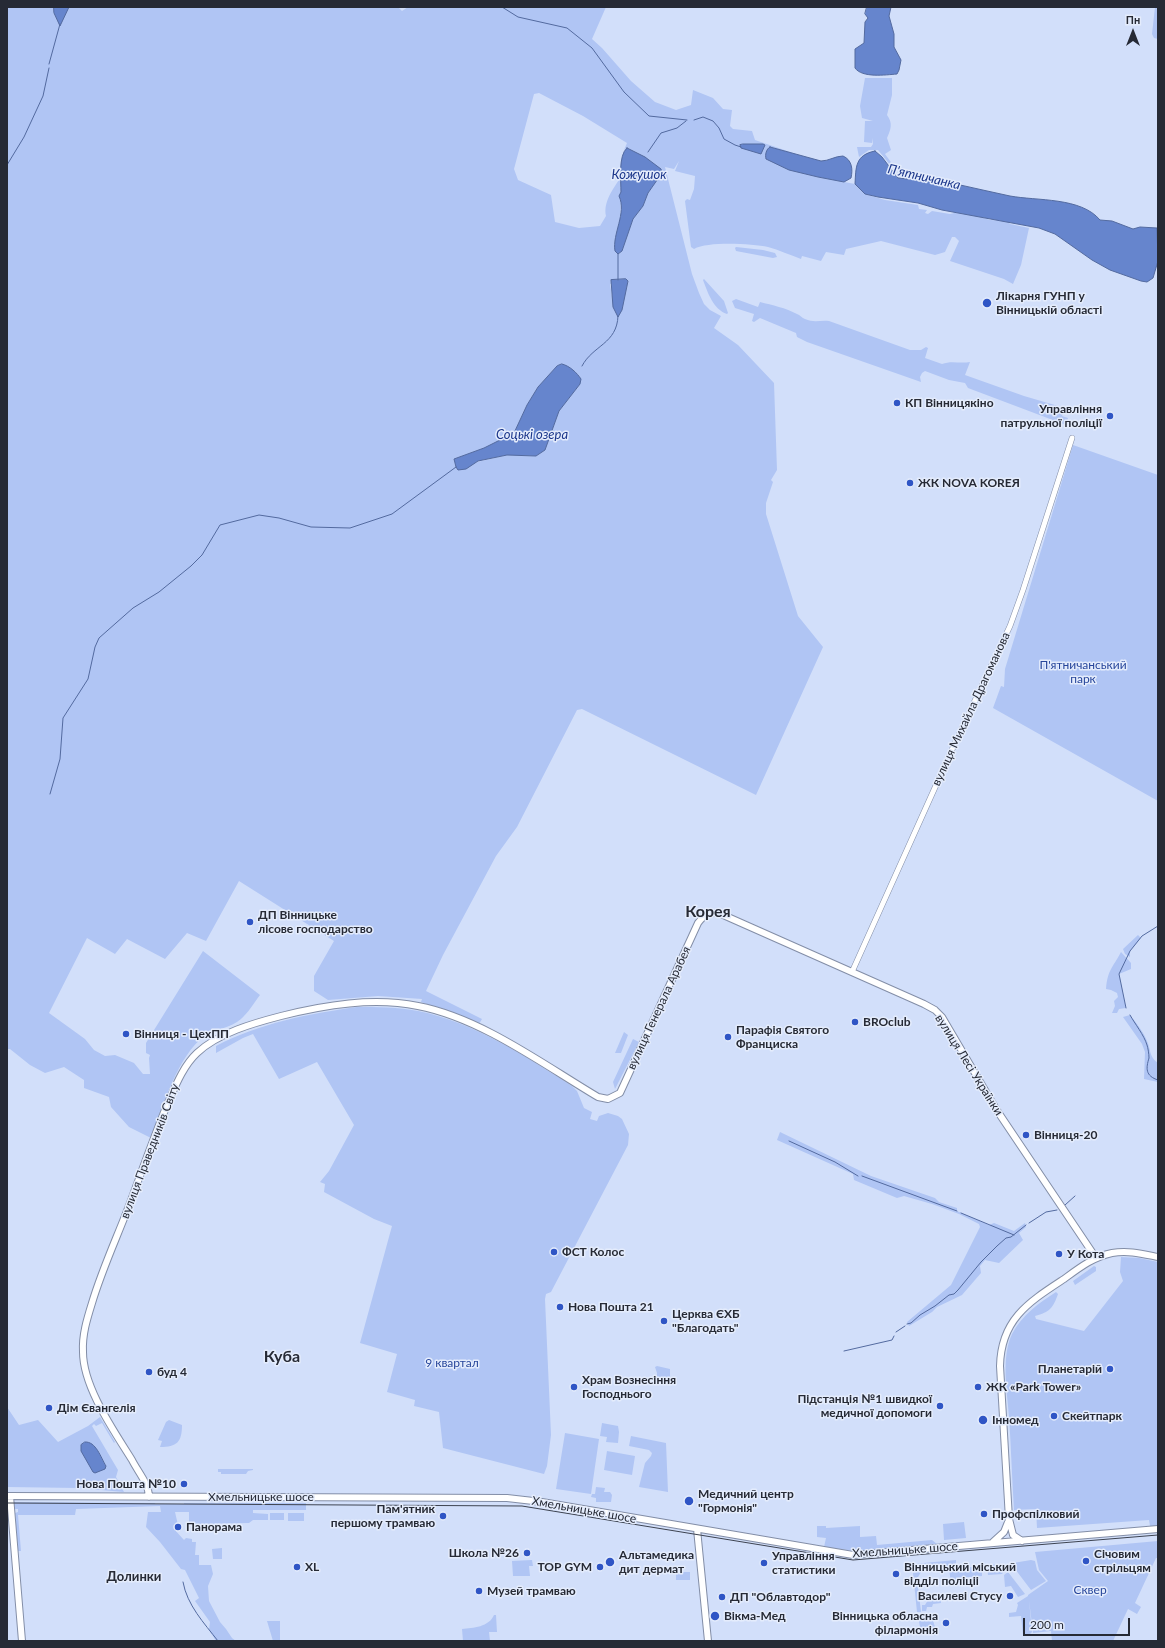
<!DOCTYPE html>
<html>
<head>
<meta charset="utf-8">
<style>
	body { margin:0 }
	#map { position:relative; width:1165px; height:1648px; overflow:hidden; background:#d2dffa; font-family:Lato,sans-serif }
	canvas { display:block }
	.frame { position:absolute; inset:0; border:8px solid #262a35; pointer-events:none }
	.north { position:absolute; left:1113px; top:12px; width:40px; height:40px; -webkit-text-stroke:3px #e4ecfc; paint-order:stroke; rotate:0deg; font-size:11px; font-weight:700; line-height:16px; text-align:center; color:#262a35 }
	.north::after { content:''; display:block; margin:auto; width:14px; height:18px; background:#262a35; clip-path:polygon(50% 0,100% 100%,50% 72%,0 100%) }
	.scale { position:absolute; left:1023px; top:1618px; width:107px; height:18px; box-sizing:border-box; border:2px solid #262a35; border-top:0; padding-left:5px; font-size:12px; line-height:14px; white-space:nowrap; color:#262a35; -webkit-text-stroke:3px #e4ecfc; paint-order:stroke }
</style>
</head>
<body>
<div id="map">
<canvas width="1165" height="1648"></canvas>
<div class="frame"></div>
<div class="north">Пн</div>
<div class="scale">200 m</div>
</div>
<script>
const c = document.querySelector('canvas').getContext('2d');
c.lineJoin = 'round';
function fillPath(path, color) { c.fillStyle = color; c.fill(path, 'evenodd'); }
function trace(path, color, width, dash) { c.strokeStyle = color; c.lineWidth = width; c.lineCap = dash ? 'butt' : 'round'; c.setLineDash(dash || []); c.stroke(path); }
function label(font, color, halo, rows, align = 'center') {
  c.font = font + ' Lato,sans-serif'; c.lineWidth = 3; c.setLineDash([]); c.textBaseline = 'middle'; c.strokeStyle = halo; c.fillStyle = color; for (const [text, x, y, turn = 0] of rows) {
    c.save(); c.translate(x, y); c.rotate((+turn || 0) * Math.PI / 180); c.textAlign = isNaN(turn) ? turn : align; if (halo) c.strokeText(text, 0, 0); c.fillText(text, 0, 0); c.restore();
  }
}
fillPath(new Path2D(`
	M7 7H392L399 8 402 11 408 7H606L592 39 602 48 631 81 655 102 676 110 691 105 693 90 713 98 723 109 732 110 730 126 733 129 752 131 755 140 799 155 770 147 768 149 766 159 818 177 855 184 865 194 885 200 918 205 919 209 927 210 925 213 928 214 932 211 950 214 963 211 990 220 1008 221 1010 224 1029 228 1021 265 1013 284 1004 279 950 261 959 241 955 237H952L945 252 935 255 881 241 846 249 844 255 826 252 821 261 802 256 801 259C790 255 779 250 768 247 752 244 709 241 694 249L691 247 685 201 687 199 690 200 694 189 695 176 675 171 679 161 674 169 665 167 692 274 699 293 704 304 710 310 721 316 714 328 738 345 774 383 777 470 771 480 773 482 766 503V514L798 616 823 647 756 795 582 709 577 710 517 827 496 856 443 955 426 991 482 1019 479 1024 464 1017 421 1002 422 999 378 996 328 1000 314 991V976L334 941 239 881 206 941 187 933 165 959 127 939 115 954 87 938 49 1013 85 1039 94 1050 105 1056 115 1055 134 1063 143 1074H150L149 1058 150 1055 146 1053V1043L203 951 260 995C254 1003 248 1013 241 1019 231 1028 215 1029 205 1036 178 1054 162 1109 151 1138L129 1127 111 1107 109 1097 84 1088V1080L64 1067 45 1073 30 1065 10 1049H7ZM539 93 583 116 627 143 624 150 627 148C641 159 649 156 662 173L648 193 643 206 633 219 622 251 618 254 614 244 620 219 621 201V177C613 189 603 202 606 216L600 226 579 228 555 222 551 195 518 180 514 169 534 94ZM628 281 626 289 612 296 610 284ZM557 366 580 384 559 411 545 450 536 456 507 455 456 467 454 459 484 448 514 433 527 405 538 387Z
	M1155 7H1158V39L1154 38 1152 34Z
	M865 78H892V95L887 115C893 123 891 129 887 138L891 150 885 154 893 165 891 166 878 150H869L859 157 857 147H871L873 144 872 138V143L864 142 865 121H873L862 118 860 106Z
	M736 247 763 250 775 253 777 257 773 258 736 251 735 248Z
	M704 279 724 301 728 313 727 314C713 309 708 293 703 280Z
	M736 299 758 307 760 302C772 305 786 308 797 314 800 315 802 318 805 319 814 323 820 320 829 321L910 350H921L926 347 928 348 925 358 942 364C952 360 959 364 970 362L965 375 1024 396 1065 408 1062 416 1068 418 1066 425 968 388 965 383 949 380 925 371 922 373 920 377 921 382 807 342 797 337 796 333 760 318 754 322 752 321 754 314 735 308 732 301Z
	M1073 445 1158 475V801L993 708 1001 686 1004 687 1005 669Z
	M1138 935 1141 938 1130 951V957L1125 954 1123 949Z
	M1121 952 1131 963V969L1119 974 1126 1008 1119 1009 1117 1013H1112L1115 1006 1114 1001 1118 997 1117 993 1111 990 1106 989C1108 969 1112 969 1121 952Z
	M357 1007C377 1007 398 1007 418 1011 474 1022 525 1056 572 1086L577 1091 584 1108 592 1112 590 1119 597 1121 599 1116 608 1113 618 1116 622 1119 629 1134 628 1145 551 1292 546 1294 545 1299 551 1435 547 1466 544 1474 443 1448 439 1412 414 1406 415 1400 387 1392 397 1354 360 1343 392 1226 374 1219 324 1192 325 1184 320 1182 329 1171 354 1125 317 1062 279 1079 253 1034 243 1038 216 1053V1046C260 1023 308 1014 357 1007Z
	M1130 1015C1136 1023 1143 1031 1147 1041 1151 1050 1149 1057 1158 1063V1082L1144 1079 1145 1052 1142 1044 1123 1017Z
	M624 1032 628 1035 621 1053H615Z
	M633 1039 639 1042 615 1089 613 1082Z
	M780 1132 871 1176 935 1198 939 1202 957 1208V1211L989 1225 994 1223 1014 1231 1025 1223 1026 1227 1019 1233 1023 1240 999 1263 985 1260 980 1266 981 1273 962 1295 937 1307 932 1312 909 1326 907 1322 951 1285 980 1227 979 1224 959 1214 932 1204 904 1196 897 1198 854 1180 853 1174 777 1140Z
	M1121 1257 1139 1258 1158 1262V1526H1150L1149 1520 1037 1528 1036 1509 1014 1510C1012 1479 1011 1447 1009 1416 1007 1390 1001 1358 1012 1334 1022 1315 1039 1303 1056 1292L1058 1294C1053 1308 1050 1312 1035 1316L1036 1319 1084 1331 1123 1281 1120 1272Z
	M1094 1266 1096 1267V1271L1075 1285 1073 1281Z
	M657 1366 670 1369V1380L657 1379V1373L655 1367Z
	M7 1407 19 1425 38 1420 58 1442 88 1426 100 1417 115 1442 114 1443 102 1423 96 1426 94 1424 92 1426 118 1470 116 1477 124 1492 78 1488 7 1487Z
	M169 1420 182 1425C182 1442 177 1447 160 1447L162 1441 158 1440 166 1422Z
	M602 1423 618 1426 619 1432 618 1443 606 1442 607 1437 600 1436Z
	M565 1433 599 1439 591 1494 556 1489Z
	M631 1436 666 1443 668 1492 639 1487 645 1463 651 1456 652 1453 649 1450 629 1446Z
	M607 1451 635 1456 632 1475 604 1470Z
	M218 1469H253V1470L248 1471 246 1474H221V1472H218Z
	M596 1487 605 1488 604 1492H610L612 1495 611 1502H596V1498L591 1497 592 1494H595Z
	M14 1502 155 1503V1504H184V1503H306V1510H253V1513L268 1514V1520H253L249 1523 189 1524V1512H175L178 1525 174 1529 184 1540 186 1538 192 1539V1542H196L195 1555H199V1565H211L213 1574 208 1586 209 1601 220 1622 226 1629 232 1638 236 1641H216L209 1630 210 1622 195 1601 199 1598 185 1570 181 1569 160 1542 146 1527 148 1512H161L160 1506 76 1509 75 1515H18L21 1551H17L15 1513 18 1512V1509H15Z
	M270 1513H284V1520H270Z
	M288 1513H304V1521H288Z
	M964 1522 966 1538 944 1540 943 1524Z
	M817 1526H826V1528L860 1526V1537L876 1536 877 1545 932 1540 937 1544 855 1551 824 1547 826 1538 817 1537Z
	M1158 1541V1558H1156L1135 1603 1141 1607 1137 1614 1128 1609 1113 1641H1052L1051 1631 1033 1633 1029 1600 1032 1632 1029 1635H1023L1021 1616 1009 1617V1613L1016 1612 1018 1605 1017 1603 1028 1596V1595L1048 1581 1039 1570 1035 1552Z
	M222 1548V1559H213L212 1549Z
	M532 1560 533 1566H529L530 1576H513L512 1561Z
	M956 1560V1566L914 1570 913 1564Z
	M1031 1560 1035 1561 1037 1570 1046 1581 1031 1590 1015 1569 1013 1563Z
	M1004 1564 1006 1569 1002 1574 988 1575 987 1565Z
	M982 1566V1576L958 1578 961 1582 951 1583 949 1569Z
	M676 1572H690V1580H676Z
	M917 1572H921L918 1577H917L921 1612H917L913 1573Z
	M1008 1572 1025 1594 1018 1597 1011 1586 1005 1587 1004 1575Z
	M935 1594 937 1598H940L941 1603 933 1604 932 1607H927L926 1611H922V1605H925L931 1595Z
	M494 1615H496L497 1632H489L490 1641H463L462 1629C473 1628 489 1627 494 1615Z
	M928 1615 932 1617 935 1627 938 1633 935 1636 931 1631 929 1632 924 1628 920 1627 918 1616Z
	M267 1621H280V1641H273Z`), '#b0c5f4');
const water = new Path2D(`
	M54 7H69L60 26 54 13Z
	M867 7H891L889 16 894 34V47L901 60 899 70 897 74C885 75 862 78 855 68V49L864 43 865 22 868 18 865 14Z
	M743 144H763L765 145 761 154 741 148 740 145Z
	M770 147 821 161C829 161 835 156 843 156 852 160 853 169 851 178L844 182 818 177 789 170 766 159C765 155 766 149 770 147Z
	M627 148 645 157 661 169 662 173 648 193 643 206 633 219 622 251 618 254 615 251C612 234 627 213 619 196L621 192C621 181 618 155 627 148Z
	M875 151 882 157 898 178 908 179 914 174C946 182 978 189 1010 196 1037 201 1081 197 1100 220L1112 221 1133 229 1140 227 1157 228 1158 261 1153 278 1147 282 1141 281 1110 270 1092 260 1055 234 1039 228 942 210 918 203 878 197 865 194 855 184C856 167 855 155 875 151Z
	M626 279 628 281 622 310 618 317 613 307 611 280Z
	M562 364C570 366 577 373 581 379L580 384 559 411 545 450 536 456 507 455 478 461 466 469 458 470 456 467 454 459 484 448 514 433 527 405 538 387 557 366Z
	M85 1442C96 1441 101 1458 106 1466L105 1469 95 1473 93 1472 81 1451V1445Z`);
fillPath(water, '#6685cd');
trace(water, '#536a9f', 1);
trace(new Path2D(`
	M502 7 518 17 567 28 592 48 624 92 649 116 687 120
	M49 64 60 24
	M694 120 703 117 713 121 719 128 724 139 735 145 741 147
	M648 152 661 133 677 128 686 121
	M7 165 24 137 43 96 49 68
	M618 280V254
	M582 366C593 345 617 344 618 316
	M50 794 60 759 63 718 88 679 95 647 99 638 133 608 159 592 191 566 202 555 220 525 259 515 279 518 311 527 350 528 392 514 456 467
	M1126 1008 1119 974 1130 951 1142 936 1158 926
	M1130 1015C1135 1024 1144 1035 1147 1045 1148 1048 1149 1054 1149 1058 1146 1068 1145 1076 1158 1080
	M789 1141 835 1162 858 1176
	M862 1176 957 1211
	M1065 1205 1075 1196
	M961 1213 1014 1235
	M1029 1223 1046 1212 1057 1210
	M907 1324 911 1323 920 1315 935 1306 949 1295 954 1294 958 1290 981 1262 997 1246 1006 1238 1011 1237 1026 1225
	M896 1332 905 1326
	M844 1351 892 1340 894 1336
	M183 1582C187 1605 204 1623 218 1641`), '#536a9f', 1);
const minor = new Path2D(`
	M852 972 955 743 1010 626 1023 590 1072 438`);
const major = new Path2D(`
	M7 1496 507 1498 542 1502 853 1555 1158 1529
	M10 1496 22 1641
	M149 1497C149 1484 138 1472 132 1460 114 1431 83 1387 83 1352 82 1335 87 1319 92 1303 103 1266 120 1231 133 1195 144 1165 155 1134 167 1105 175 1087 183 1066 197 1053 218 1033 254 1023 281 1016 325 1005 373 997 418 1006 481 1018 544 1065 598 1097L608 1099 620 1093 698 923C704 915 710 911 721 914L924 1004 935 1010 942 1017 996 1109 1096 1258
	M697 1529 708 1641
	M1022 1541 1013 1535 1009 1519 1000 1366C1001 1319 1029 1302 1064 1279 1079 1268 1093 1257 1112 1253 1128 1250 1143 1254 1158 1257
	M993 1542 1004 1532 1008 1522`);
trace(minor, '#838ea7', 6);
trace(major, '#838ea7', 8);
trace(minor, '#fff', 5);
trace(major, '#fff', 6);
trace(new Path2D(`
	M7 1503 522 1506 853 1560 1158 1535`), '#3d4350', 1);
for (const [x, y, r, color] of [
	[987,303,5,"#2f55c5"],
	[897,403,4,"#2f55c5"],
	[1110,416,4,"#2f55c5"],
	[910,483,4,"#2f55c5"],
	[250,922,4,"#2f55c5"],
	[855,1022,4,"#2f55c5"],
	[126,1034,4,"#2f55c5"],
	[728,1037,4,"#2f55c5"],
	[1026,1135,4,"#2f55c5"],
	[554,1252,4,"#2f55c5"],
	[1059,1254,4,"#2f55c5"],
	[560,1307,4,"#2f55c5"],
	[664,1321,4,"#2f55c5"],
	[1110,1369,4,"#2f55c5"],
	[149,1372,4,"#2f55c5"],
	[574,1387,4,"#2f55c5"],
	[978,1387,4,"#2f55c5"],
	[940,1406,4,"#2f55c5"],
	[49,1408,4,"#2f55c5"],
	[1054,1416,4,"#2f55c5"],
	[983,1420,5,"#2f55c5"],
	[184,1484,4,"#2f55c5"],
	[689,1501,5,"#2f55c5"],
	[984,1514,4,"#2f55c5"],
	[443,1516,4,"#2f55c5"],
	[178,1527,4,"#2f55c5"],
	[527,1553,4,"#2f55c5"],
	[1086,1561,4,"#2f55c5"],
	[610,1562,5,"#2f55c5"],
	[764,1563,4,"#2f55c5"],
	[297,1567,4,"#2f55c5"],
	[600,1567,4,"#2f55c5"],
	[896,1574,4,"#2f55c5"],
	[479,1591,4,"#2f55c5"],
	[1010,1596,4,"#2f55c5"],
	[722,1597,4,"#2f55c5"],
	[715,1616,5,"#2f55c5"],
	[946,1623,4,"#2f55c5"]
]) { const dot = new Path2D(); dot.arc(x, y, r, 0, 2 * Math.PI); c.fillStyle = color; c.fill(dot); trace(dot, '#e4ecfc', 1.5); }
label('bold 12px', '#262a35', '#e4ecfc', [
	["Лікарня ГУНП у",996,296],
	["Вінницькій області",996,310],
	["КП Вінницякіно",905,403],
	["Управління",1102,409,"right"],
	["патрульної поліції",1102,423,"right"],
	["ЖК NOVA KOREЯ",918,483],
	["ДП Вінницьке",258,915],
	["лісове господарство",258,929],
	["BROclub",863,1022],
	["Парафія Святого",736,1030],
	["Франциска",736,1044],
	["Вінниця - ЦехПП",134,1034],
	["Вінниця-20",1034,1135],
	["ФСТ Колос",562,1252],
	["У Кота",1067,1254],
	["Нова Пошта 21",568,1307],
	["Церква ЄХБ",672,1314],
	["\"Благодать\"",672,1328],
	["Планетарій",1102,1369,"right"],
	["буд 4",157,1372],
	["Храм Вознесіння",582,1380],
	["Господнього",582,1394],
	["ЖК «Park Tower»",986,1387],
	["Підстанція №1 швидкої",932,1399,"right"],
	["медичної допомоги",932,1413,"right"],
	["Дім Євангелія",57,1408],
	["Скейтпарк",1062,1416],
	["Інномед",992,1420],
	["Нова Пошта №10",176,1484,"right"],
	["Медичний центр",698,1494],
	["\"Гормонія\"",698,1508],
	["Пам'ятник",435,1509,"right"],
	["першому трамваю",435,1523,"right"],
	["Профспілковий",992,1514],
	["Панорама",186,1527],
	["Школа №26",519,1553,"right"],
	["Січовим",1094,1554],
	["стрільцям",1094,1568],
	["Альтамедика",619,1555],
	["дит дермат",619,1569],
	["Управління",772,1556],
	["статистики",772,1570],
	["XL",305,1567],
	["TOP GYM",592,1567,"right"],
	["Вінницький міський",904,1567],
	["відділ поліціі",904,1581],
	["Музей трамваю",487,1591],
	["Василеві Стусу",1002,1596,"right"],
	["ДП \"Облавтодор\"",730,1597],
	["Вікма-Мед",724,1616],
	["Вінницька обласна",938,1616,"right"],
	["філармонія",938,1630,"right"]
], 'left');
label('12px', '#27469b', '#e4ecfc', [
	["П'ятничанський",1083,665],
	["парк",1083,679],
	["9 квартал",452,1363],
	["Сквер",1090,1590]
]);
label('12px', '#262a35', '#e4ecfc', [
	["вулиця Михайла Драгоманова",971,709,-65],
	["вулиця Генерала Арабея",659,1008,-65],
	["вулиця Лесі Українки",969,1065,58],
	["вулиця Праведників Світу",150,1151,-69],
	["Хмельницьке шосе",261,1497],
	["Хмельницьке шосе",584,1510,10],
	["Хмельницьке шосе",905,1550,-4]
]);
label('italic 13px', '#1b368b', '#e4ecfc', [
	["Кожушок",639,175],
	["П'ятничанка",924,177,13],
	["Соцькі озера",532,435]
]);
label('bold 13px', '#262a35', '#e4ecfc', [
	["Долинки",134,1577]
]);
label('bold 16px', '#262a35', '#e4ecfc', [
	["Корея",708,912],
	["Куба",282,1357]
]);
</script>
</body>
</html>
